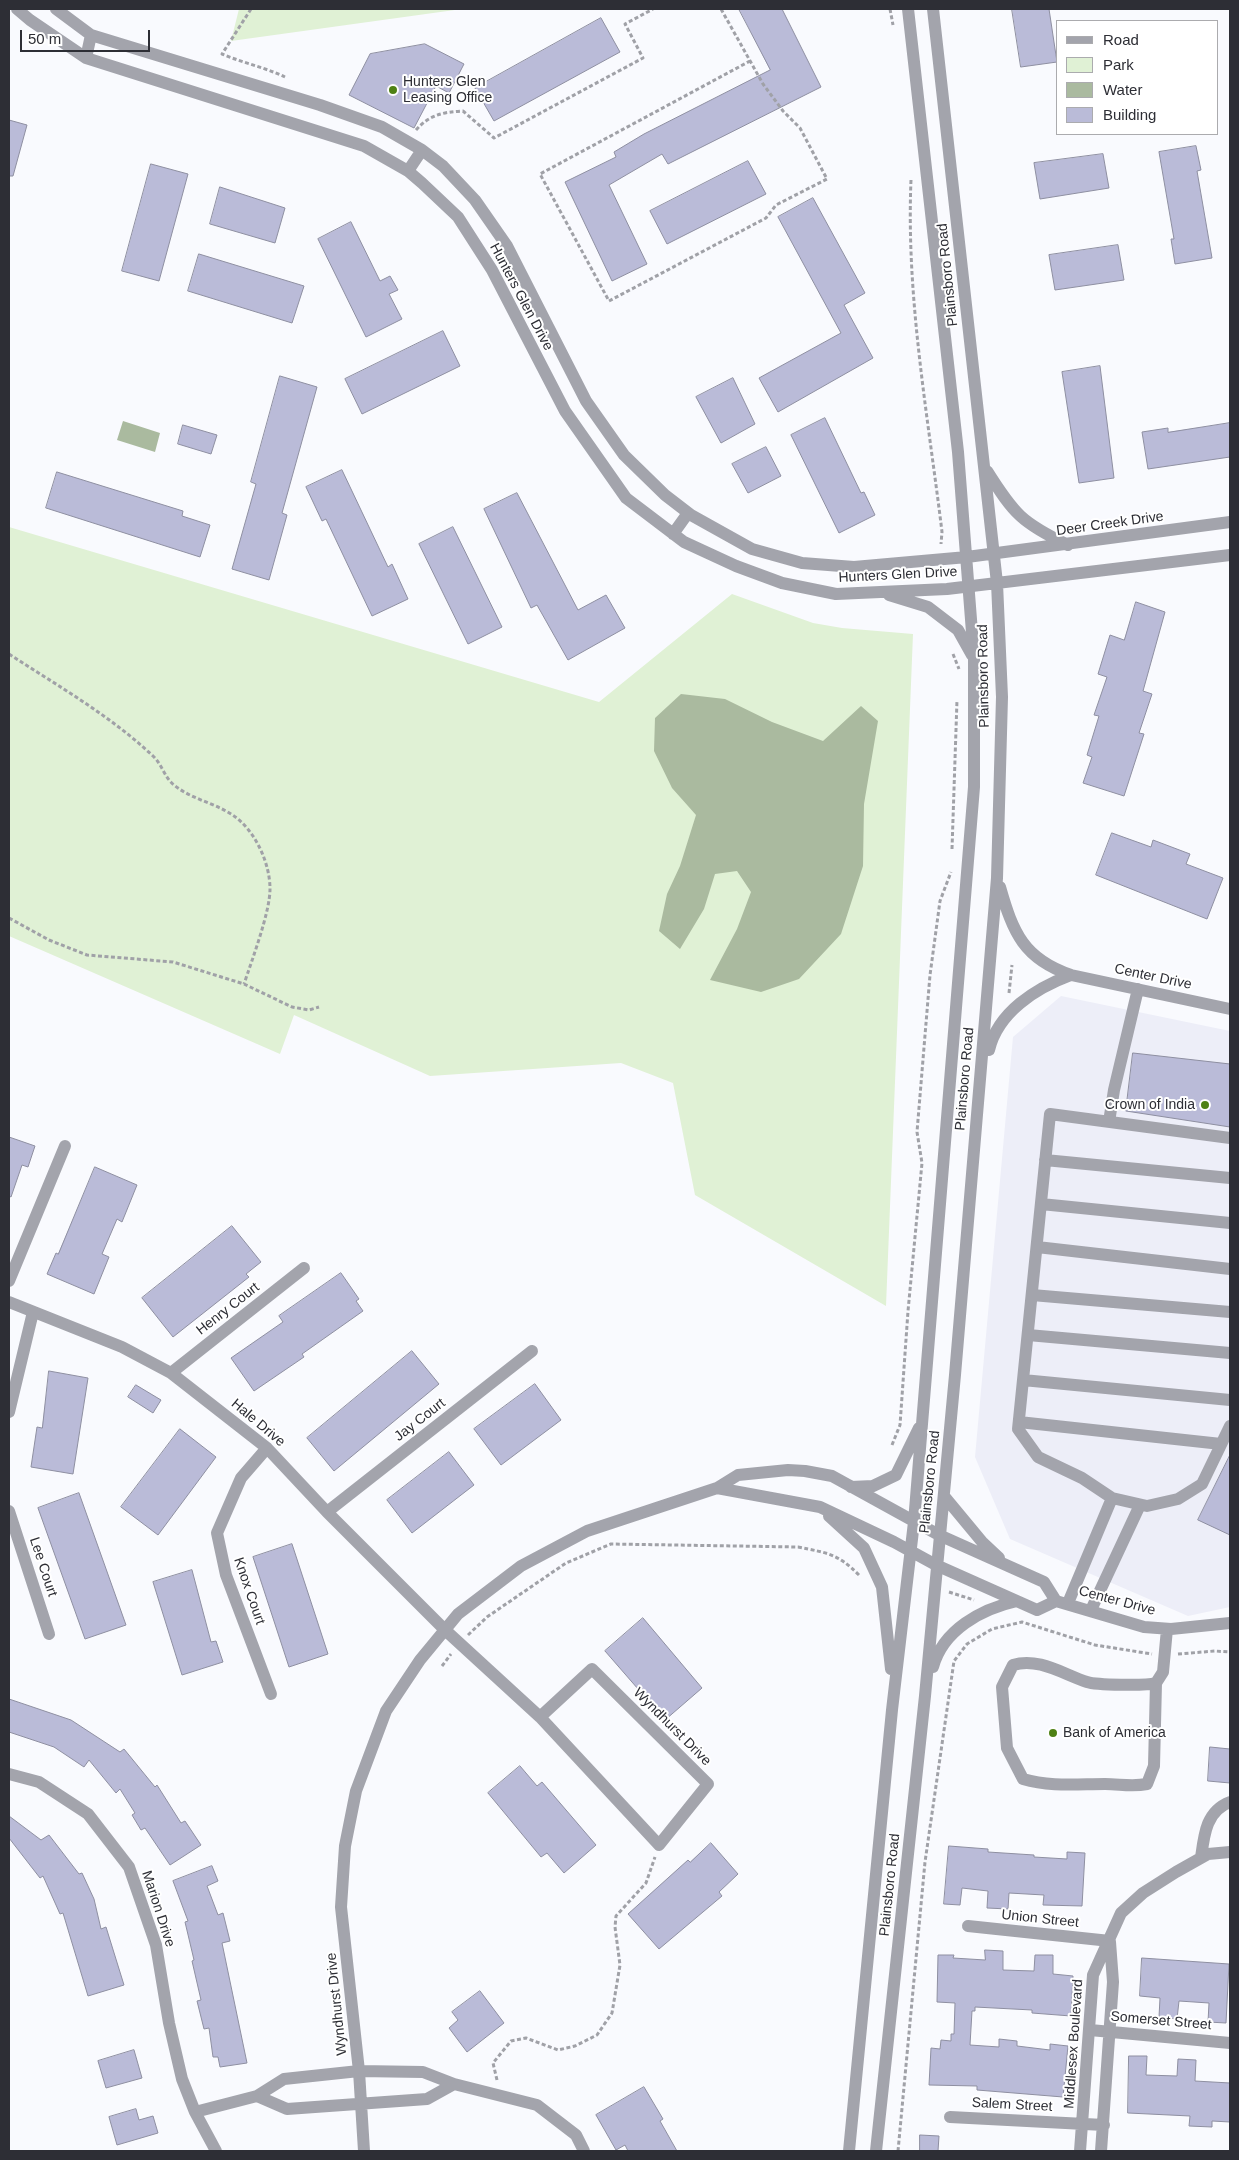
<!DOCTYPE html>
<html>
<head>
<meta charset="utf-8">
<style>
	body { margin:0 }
	#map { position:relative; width:1239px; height:2160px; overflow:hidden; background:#f9fafe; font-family:Helvetica,sans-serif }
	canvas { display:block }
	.frame { position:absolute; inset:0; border:10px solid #2d2e35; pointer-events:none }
	.legend { position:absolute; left:1056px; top:20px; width:162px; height:115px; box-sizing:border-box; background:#fff; border:1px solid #ababae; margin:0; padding:6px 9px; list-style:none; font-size:15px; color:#2d2e35 }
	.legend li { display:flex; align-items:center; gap:10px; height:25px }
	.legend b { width:25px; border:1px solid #ababae }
	.scale { position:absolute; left:20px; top:30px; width:130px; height:22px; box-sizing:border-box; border:2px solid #2d2e35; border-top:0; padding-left:6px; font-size:15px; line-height:18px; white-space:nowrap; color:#2d2e35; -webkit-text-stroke:4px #fff; paint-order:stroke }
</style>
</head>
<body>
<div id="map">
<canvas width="1239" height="2160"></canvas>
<div class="frame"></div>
<ul class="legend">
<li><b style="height:6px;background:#a3a4ac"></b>Road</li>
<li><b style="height:14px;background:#e0f1d5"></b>Park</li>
<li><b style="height:14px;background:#aaba9f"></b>Water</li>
<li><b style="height:14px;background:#babbd8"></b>Building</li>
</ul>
<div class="scale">50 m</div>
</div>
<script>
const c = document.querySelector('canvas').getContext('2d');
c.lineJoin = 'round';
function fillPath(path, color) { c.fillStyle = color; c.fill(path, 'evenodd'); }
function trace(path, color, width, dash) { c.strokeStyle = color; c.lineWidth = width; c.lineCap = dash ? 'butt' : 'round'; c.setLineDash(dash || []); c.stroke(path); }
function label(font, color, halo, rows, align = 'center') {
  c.font = font + ' Helvetica,sans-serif'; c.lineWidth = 4; c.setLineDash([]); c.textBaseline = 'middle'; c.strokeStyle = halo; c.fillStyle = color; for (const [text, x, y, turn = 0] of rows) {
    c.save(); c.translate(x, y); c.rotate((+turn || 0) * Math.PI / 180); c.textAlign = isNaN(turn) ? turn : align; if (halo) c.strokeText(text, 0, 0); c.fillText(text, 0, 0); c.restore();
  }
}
fillPath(new Path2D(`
	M1061 996 1230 1031V1607L1188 1616 1010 1539 975 1457 1013 1037Z`), '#edeef8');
fillPath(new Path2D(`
	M239 9H462L231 41Z
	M9 527 599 702 732 594 813 623 842 628 913 634 886 1306 695 1195 673 1083 621 1063 430 1076 294 1015 280 1054 9 936Z`), '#e0f1d5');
fillPath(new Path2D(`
	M123 421 160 433 155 452 117 440Z
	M681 694 725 699 772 722 823 741 861 706 878 721 864 804 863 866 841 934 799 979 761 992 710 980 737 929 751 892 737 871 715 874 704 909 680 949 659 931 667 894 680 866 696 815 672 788 654 751 655 718Z`), '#aaba9f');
const building = new Path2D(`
	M739 9H782L821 87 668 164 662 154 609 185 647 264 612 281 565 182 616 157 614 152 644 134 770 70Z
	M1012 9H1049L1057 62 1021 67Z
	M601 18 620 52 494 121 475 88Z
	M425 44 464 64 449 93 436 86 414 128 349 95 370 54Z
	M9 120 27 125 13 176H9Z
	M1196 146 1201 170 1197 171 1212 258 1175 264 1171 239H1174L1159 152Z
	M1103 154 1109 188 1040 199 1034 163Z
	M748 161 766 194 667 244 650 211Z
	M151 164 188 174 159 281 122 271Z
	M220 187 285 208 275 243 210 224Z
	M813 198 865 293 844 305 873 358 778 412 759 378 841 333 778 217Z
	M351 222 380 281 390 276 398 290 389 294 402 319 366 337 318 239Z
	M1118 245 1124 280 1055 290 1049 255Z
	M199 254 304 286 292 323 188 291Z
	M443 331 460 366 362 414 345 379Z
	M1100 366 1114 478 1079 483 1062 372Z
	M280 376 317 387 282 513 287 515 269 580 232 569 256 484 251 482Z
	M733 378 755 424 721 443 696 397Z
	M825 418 861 493 864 492 875 515 839 533 791 435Z
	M1230 423V457L1148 469 1142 432 1168 428V432Z
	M183 425 217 435 211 454 178 444Z
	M766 447 781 476 748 493 732 464Z
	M342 470 388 567 392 564 408 599 372 616 326 519 322 521 306 487Z
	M57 472 183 511 182 516 210 525 200 557 46 508Z
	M517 493 578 610 606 595 625 628 568 660 537 605 531 608 484 509Z
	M453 527 502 627 468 644 419 544Z
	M1136 602 1165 612 1143 691 1152 694 1139 733 1144 734 1124 796 1083 783 1092 757 1087 755 1099 716 1094 715 1107 677 1098 674 1110 635 1124 640Z
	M1112 833 1151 847 1153 840 1190 854 1186 864 1223 878 1207 919 1096 875Z
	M1133 1053 1230 1064V1127L1126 1111Z
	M9 1137 35 1146 28 1167 22 1165 11 1197 9 1196Z
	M95 1167 137 1185 122 1222 117 1219 102 1254 109 1257 94 1294 47 1274 56 1253 58 1254Z
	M232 1226 261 1262 246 1274 249 1277 173 1337 142 1298Z
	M341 1273 359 1299 356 1301 363 1311 302 1354 304 1357 254 1391 231 1358 283 1322 279 1316Z
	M412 1351 439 1384 334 1471 307 1438Z
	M49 1371 88 1378 73 1474 31 1467 37 1427 42 1428Z
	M535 1384 561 1420 501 1465 474 1429Z
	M136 1385 161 1400 153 1413 128 1397Z
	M180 1429 216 1457 158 1535 121 1507Z
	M449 1452 474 1485 412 1533 387 1500Z
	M1230 1455V1535L1198 1520Z
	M79 1493 126 1625 85 1639 38 1508Z
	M292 1544 328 1654 289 1667 253 1557Z
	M192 1570 211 1642 216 1641 223 1662 182 1675 153 1582Z
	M643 1618 702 1688 665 1720 605 1651Z
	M9 1699 71 1720 120 1752 124 1749 155 1787 157 1785 181 1823 185 1821 201 1845 170 1865 145 1828 141 1830 132 1815 135 1813 120 1789 116 1793 89 1760 84 1767 54 1747 9 1732Z
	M1210 1747 1230 1749V1783L1208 1781Z
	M520 1766 537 1786 542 1782 596 1845 564 1873 547 1853 541 1857 488 1793Z
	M9 1816 41 1840 49 1835 79 1874 82 1873 94 1899 101 1929 106 1927 124 1985 88 1996 63 1913 60 1914 43 1876 40 1878 9 1838Z
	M711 1843 738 1874 719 1892 722 1896 659 1949 628 1914 688 1860 690 1862Z
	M949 1846 988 1849V1852L1034 1855V1857L1067 1859V1852L1085 1853 1082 1906 1043 1905 1044 1895 1009 1893 1008 1909 987 1908 988 1891 962 1888 960 1905 944 1904Z
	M212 1866 218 1881 207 1886 218 1915 223 1913 230 1941 222 1943 247 2063 220 2067 218 2057H213L209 2028 204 2029 197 2001 201 2000 192 1961 194 1960 185 1922 188 1921 173 1881Z
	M985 1950 1003 1951V1970L1034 1971 1035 1955H1053V1974L1073 1976 1071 2016 1032 2013V2010L975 2007V2011H972L970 2045 999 2047V2039L1017 2041V2046L1050 2050V2044L1068 2046 1063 2097 977 2090V2086L929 2085 931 2048 940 2049 941 2040 951 2041V2034H954L955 2003 937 2002 938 1955H954L953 1958 985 1960Z
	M1142 1958 1229 1964 1226 2023 1208 2022 1209 2003 1179 2001 1177 2019 1159 2017 1160 1998 1140 1996Z
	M480 1991 504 2023 467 2052 449 2028 458 2020 452 2012Z
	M134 2050 142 2078 106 2088 98 2061Z
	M1129 2056H1147L1146 2075 1177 2076 1178 2059 1196 2060 1195 2081 1230 2083V2122L1212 2121V2127L1189 2126 1190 2116 1128 2113Z
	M644 2087 663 2119 660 2121 677 2151H628L625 2145 616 2150 596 2115Z
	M136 2109 139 2120 153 2116 158 2133 117 2145 109 2117Z
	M920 2135 939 2136 938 2151H920Z`);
fillPath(building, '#babbd8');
trace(building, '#8e8fa1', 1);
trace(new Path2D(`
	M251 9 222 54C243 63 264 67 285 77
	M721 9 763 84 783 111 800 128 827 179 776 205 766 218 609 301 540 174 750 61
	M890 9 893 25
	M416 130C429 115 443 112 463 111L494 138 643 58 625 24 653 9
	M911 180C906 298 928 416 942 532L941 544
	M9 654C58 686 111 716 154 757 162 765 165 778 174 785 191 799 212 802 231 814 254 828 270 862 270 889 270 912 252 960 244 984
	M953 654 959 669
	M952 849 957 700
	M9 918 49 940 87 955 173 962 244 984 292 1007 309 1010 319 1007
	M1009 993 1012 965
	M892 1445 900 1425 908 1311 922 1163 917 1132 930 975 940 901 951 872
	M949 1592 974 1600
	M468 1635 487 1617 566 1563 611 1544 798 1547C827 1553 837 1553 859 1575
	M1178 1654 1215 1651 1230 1652
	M442 1666 451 1654
	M497 2080 493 2063 511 2041 526 2038 558 2050 575 2046 597 2035 612 2013 620 1965 615 1927 616 1916 646 1883 655 1857
	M898 2151 925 1862 954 1661 967 1644 992 1629 1022 1622 1095 1645 1152 1654`), '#a0a1a7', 3, [4, 2.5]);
trace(new Path2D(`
	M17 9 30 20 86 58 364 146 408 171 422 183 458 217 492 270 565 411 626 498 684 542 736 566 782 583 836 594 947 589 1230 555
	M56 9 91 35 320 105 382 127 422 150 443 166 475 200 507 246 586 401 624 455 665 495 691 515 752 549 802 563 854 567 967 557 1230 522
	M86 58 91 35
	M408 171 422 150
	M987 471C1014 514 1022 523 1068 545
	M673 534 688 513
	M889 595 928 607 958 630 972 655
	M1000 887C1013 933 1024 959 1071 975L1230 1009
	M989 1050C998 1012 1036 988 1071 975
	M1109 1122 1114 1090 1138 989
	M1230 1138 1050 1114 1018 1429 1038 1457 1082 1478 1112 1498 1147 1506 1178 1499 1202 1484 1230 1426
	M1045 1160 1230 1178
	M1041 1204 1230 1223
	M1037 1247 1230 1269
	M9 1281 65 1146
	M1032 1295 1230 1312
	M9 1302 122 1347 171 1373 267 1448 327 1512 444 1629 540 1717
	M1028 1335 1230 1353
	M171 1373 304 1268
	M1023 1380 1230 1400
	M9 1412 33 1312
	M1019 1422 1221 1444
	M267 1448 241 1478 217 1533 226 1575 271 1694
	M851 1487 873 1486 896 1475 919 1428
	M717 1488 820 1507 894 1542 936 1565 1037 1610 1056 1601 1144 1627 1171 1629 1230 1623
	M944 1496 983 1543 999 1558
	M9 1511 49 1634
	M327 1512 532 1351
	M829 1516 864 1548 882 1587 891 1669
	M1068 1603 1112 1498
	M1091 1610 1140 1505
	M933 1667C943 1630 981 1609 1017 1601
	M592 1669 708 1784 659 1845 540 1717Z
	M1156 1683C1146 1686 1096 1685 1087 1682 1063 1674 1038 1657 1013 1665L1002 1687 1007 1748 1023 1779C1050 1787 1077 1784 1105 1784 1120 1784 1132 1787 1147 1784L1154 1766 1156 1683 1163 1672 1167 1629
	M9 1774 39 1782 88 1814 129 1867 156 1945 169 2023 182 2079 195 2112 216 2151
	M1201 1858C1204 1835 1206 1811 1230 1802
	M968 1926 1110 1941
	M1090 2030 1230 2043
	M359 2071 423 2072 454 2084 427 2099 287 2109 257 2096 284 2079Z
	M454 2084 537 2105 576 2135 584 2151
	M195 2112 257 2096
	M950 2117 1104 2125
	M364 2151 359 2071 341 1907 345 1846 356 1791 386 1711 420 1660 458 1614 521 1566 587 1531 717 1488 738 1475 788 1470 805 1471 832 1476 939 1535 1044 1582 1056 1601
	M849 2151 892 1710 914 1522 974 787V658L958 452 908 9
	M876 2151 925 1696 955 1375 997 878 1002 697 997 583 933 9
	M1080 2151 1093 1975 1121 1913 1143 1893 1176 1872 1208 1854 1230 1852
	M1101 2151 1113 1982 1110 1942`), '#a3a4ac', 12);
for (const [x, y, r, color] of [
	[393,90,5,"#4e8114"],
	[1205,1105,5,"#4e8114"],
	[1053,1733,5,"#4e8114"]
]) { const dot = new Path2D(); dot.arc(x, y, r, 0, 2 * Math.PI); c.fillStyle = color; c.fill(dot); trace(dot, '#fff', 2); }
label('14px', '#2d2e35', '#fff', [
	["Hunters Glen",403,82],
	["Leasing Office",403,98],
	["Crown of India",1195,1105,"right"],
	["Bank of America",1063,1733]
], 'left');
label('14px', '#2d2e35', '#fff', [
	["Plainsboro Road",948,275,-96],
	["Hunters Glen Drive",521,297,62],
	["Deer Creek Drive",1110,524,-8],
	["Hunters Glen Drive",898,575,-3],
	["Plainsboro Road",984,676,-91],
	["Center Drive",1153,977,12],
	["Plainsboro Road",965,1079,-85],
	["Henry Court",228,1309,-38],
	["Jay Court",420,1420,-38],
	["Hale Drive",258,1423,40],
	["Plainsboro Road",930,1482,-84],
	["Lee Court",43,1567,72],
	["Knox Court",249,1591,71],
	["Center Drive",1117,1601,15],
	["Wyndhurst Drive",672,1727,45],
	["Plainsboro Road",890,1885,-84],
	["Marion Drive",158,1909,72],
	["Union Street",1040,1919,6],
	["Wyndhurst Drive",337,2004,-96],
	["Somerset Street",1161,2021,5],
	["Middlesex Boulevard",1074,2044,-86],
	["Salem Street",1012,2105,3]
]);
</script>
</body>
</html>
